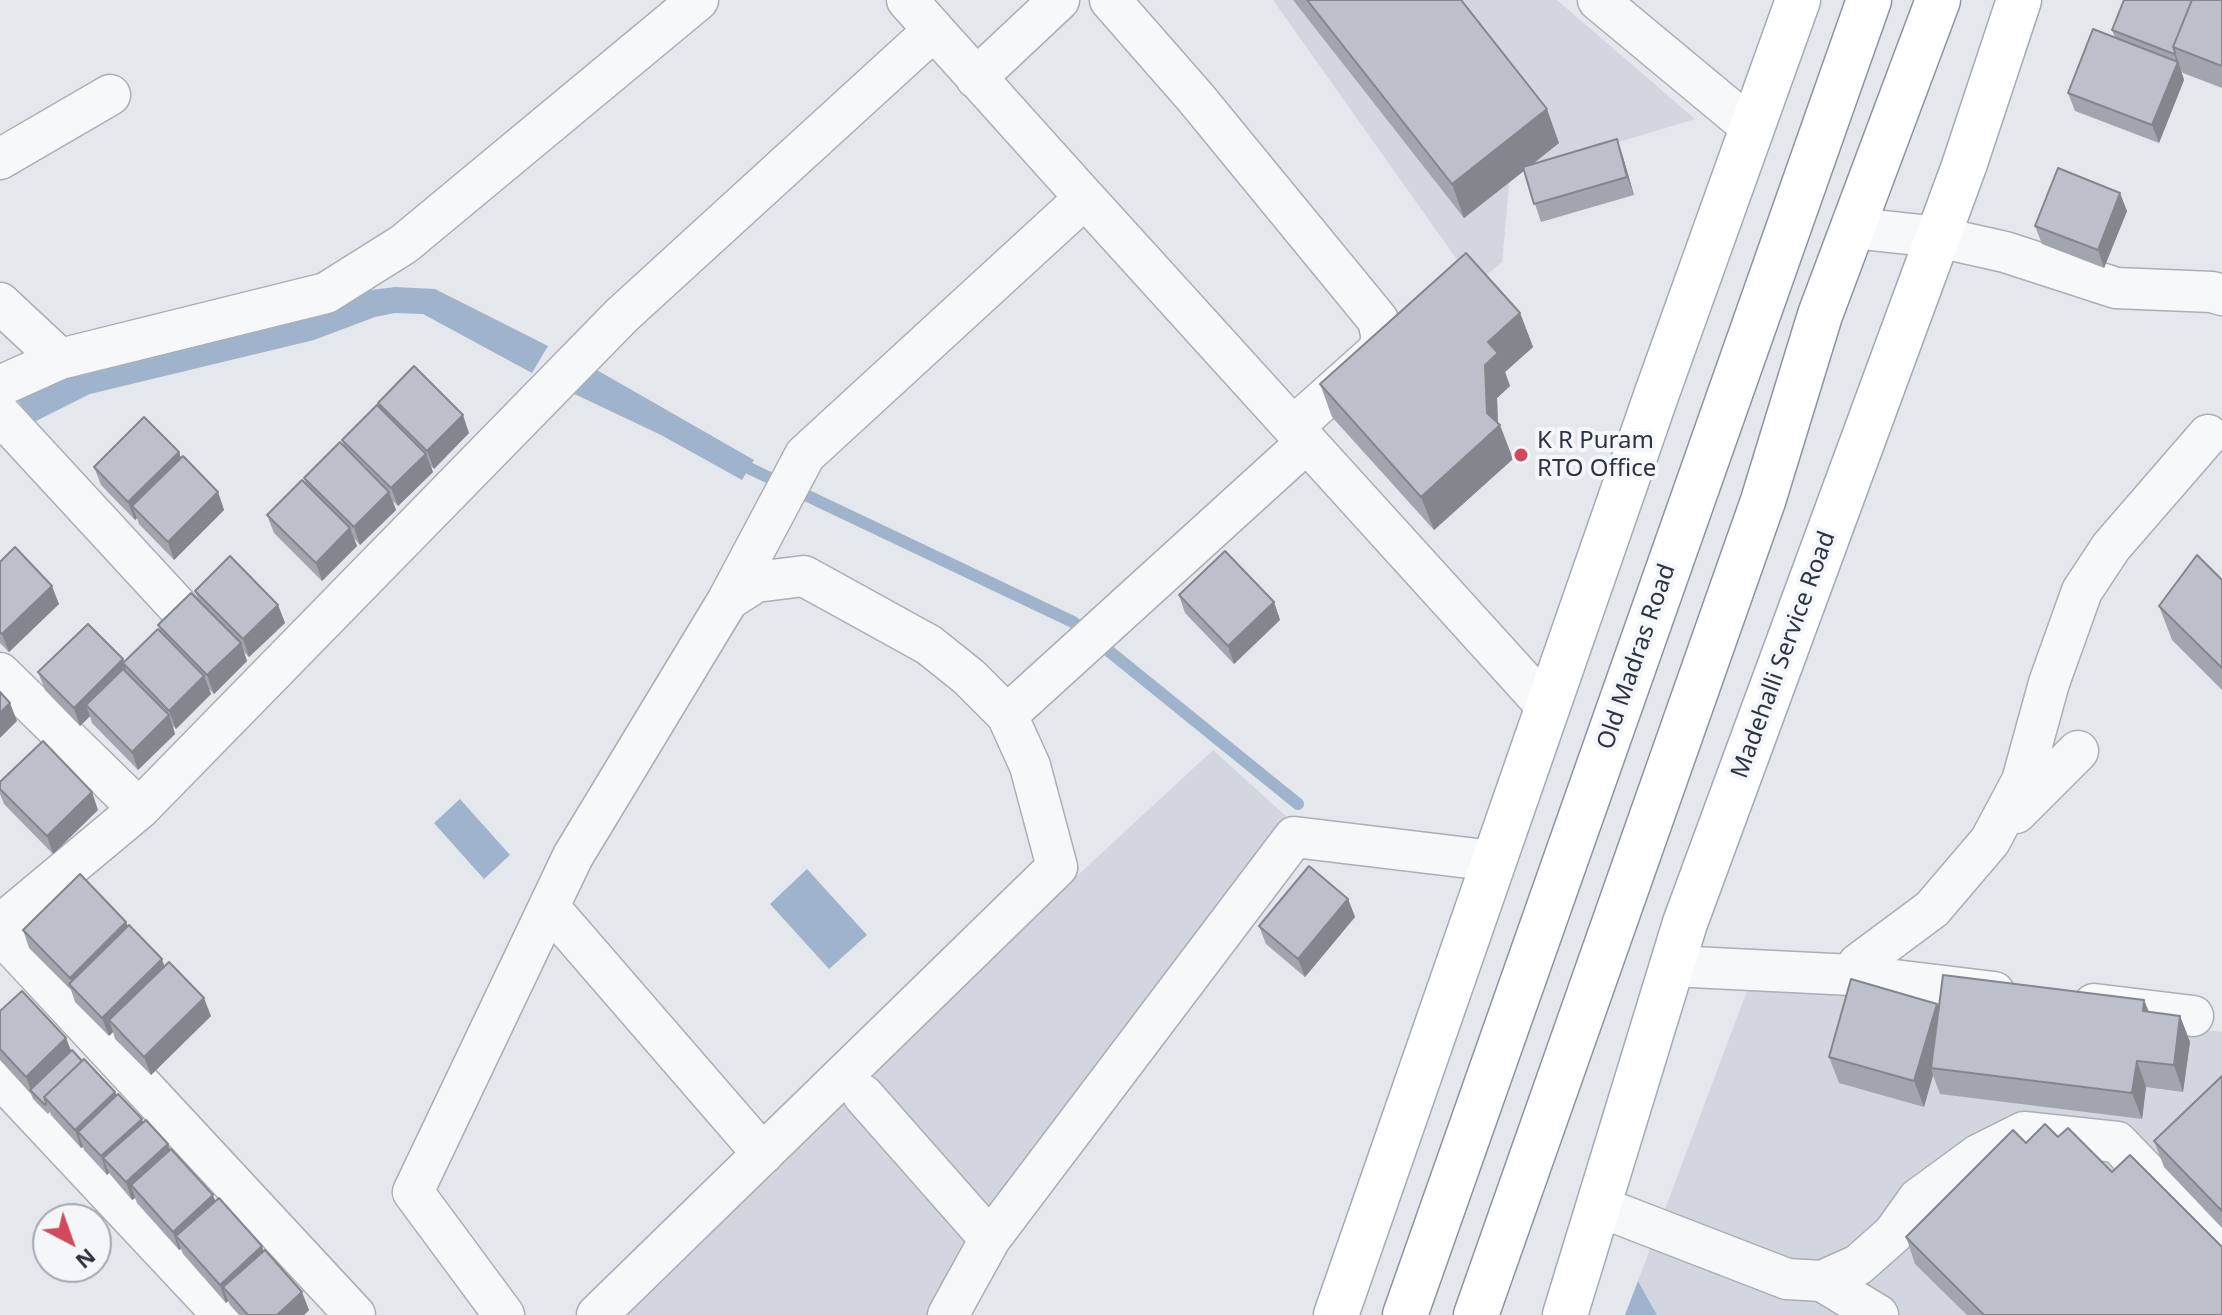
<!DOCTYPE html>
<html>
<head>
<meta charset="utf-8">
<style>
	body { margin:0 }
	#map { position:relative; width:2222px; height:1315px; overflow:hidden; background:#e4e7ec; font-family:"Noto Sans",sans-serif }
	canvas { display:block }
	.north { position:absolute; left:32px; top:1203px; width:80px; height:80px; box-sizing:border-box; background:#f4f6f9; border:2px solid #a4a8b1; border-radius:50%; rotate:139deg; font-size:22px; font-weight:700; line-height:32px; text-align:center; color:#2b3445 }
	.north::after { content:''; display:block; margin:auto; width:28px; height:36px; background:#d1495b; clip-path:polygon(50% 0,100% 100%,50% 72%,0 100%) }
</style>
</head>
<body>
<div id="map">
<canvas width="2222" height="1315"></canvas>
<div class="north">N</div>
</div>
<script>
const c = document.querySelector('canvas').getContext('2d');
c.lineJoin = 'round';
function fillPath(path, color) { c.fillStyle = color; c.fill(path, 'evenodd'); }
function trace(path, color, width, dash) { c.strokeStyle = color; c.lineWidth = width; c.lineCap = dash ? 'butt' : 'round'; c.setLineDash(dash || []); c.stroke(path); }
function label(font, color, halo, rows, align = 'center') {
  c.font = font + ' "Noto Sans",sans-serif'; c.lineWidth = 8; c.setLineDash([]); c.textBaseline = 'middle'; c.strokeStyle = halo; c.fillStyle = color; for (const [text, x, y, turn = 0] of rows) {
    c.save(); c.translate(x, y); c.rotate((+turn || 0) * Math.PI / 180); c.textAlign = isNaN(turn) ? turn : align; if (halo) c.strokeText(text, 0, 0); c.fillText(text, 0, 0); c.restore();
  }
}
fillPath(new Path2D(`
	M1273 0H1557L1695 119 1510 175 1502 262 1475 285Z
	M1213 750 1286 816 937 1315H603Z
	M1753 975 2222 1032V1315H1657L1638 1281Z`), '#d2d6de');
fillPath(new Path2D(`
	M395 287 435 289 548 346 532 373 423 314 395 313 375 317 314 340 90 394 32 423 17 399 55 378 312 310 371 290Z
	M588 365 754 460 742 480 661 435 566 390Z
	M460 799 510 855 484 879 434 823Z
	M807 869 867 935 829 969 770 904Z
	M1638 1281 1657 1315H1625Z`), '#9fb4cc');
trace(new Path2D(`
	M734 461 1073 622 1298 804`), '#9fb4cc', 12);
const minor = new Path2D(`
	M907 0 934 30
	M1110 0 1195 97 1378 320 1382 339 1377 352 1293 427
	M1598 0 1752 128
	M976 78 1059 0
	M0 159 110 95
	M1854 228 1938 237 2005 252 2116 288 2212 292 2222 295
	M0 303 60 359
	M0 386 60 359 326 293 404 244 698 0
	M0 414 179 608
	M728 600 805 455 1085 198 1548 708
	M0 673 139 809
	M2016 813 2078 751
	M549 907 763 1154
	M0 925 139 809 622 315 934 30 1085 198
	M0 933 355 1315
	M1672 966 1853 975 1994 992
	M1853 975 1858 964 1932 909 1990 841 2022 781 2049 683 2082 591 2111 547 2208 435
	M2094 1004 2193 1016
	M0 1077 223 1315
	M863 1095 990 1239
	M1598 1206 1787 1279 1822 1281 1858 1265 1893 1234 1918 1199 1978 1155 2024 1132 2117 1142 2222 1250
	M1822 1281 1878 1315
	M504 1315 413 1192 573 856 728 600 756 582 804 576 929 645 969 677 1007 715 1305 444
	M597 1315 1057 867 1030 766 1007 715
	M948 1315 990 1239 1294 837 1494 861`);
const major = new Path2D(`
	M1336 1315 1657 393 1798 0
	M1565 1315 1685 923 1964 166 2019 0`);
const highway = new Path2D(`
	M1405 1315 1869 0
	M1476 1315 1763 501 1820 315 1938 0`);
trace(minor, '#a9aeb7', 43);
trace(major, '#a3abb8', 47);
trace(highway, '#8b94a3', 47);
trace(minor, '#f7f8fa', 40);
trace(major, '#fff', 44);
trace(highway, '#fff', 44);
fillPath(new Path2D(`
	M1293 0H1461L1559 143 1533 164 1623 157 1634 195 1541 222 1524 171 1464 218Z
	M2222 0V88L2183 73 2181 70 2184 80 2159 143 2075 111 2068 93 2115 38 2112 30Z
	M2127 211 2104 268 2042 244 2035 226Z
	M1520 313 1533 347 1505 372 1510 386 1497 398 1498 423 1513 459 1434 530 1332 417 1320 384Z
	M378 403 469 433 434 469 431 466 433 472 398 506 393 501 396 510 360 545 354 538 357 546 322 581 274 533 267 515 307 486 304 478 345 448 342 440 380 408Z
	M179 452 181 458 218 492 224 510 174 560 139 524 137 518 135 520 101 485 94 467Z
	M0 562 59 604 9 652 0 643Z
	M2222 580V690L2172 640 2159 606Z
	M195 591 278 605 285 623 249 657 244 652 247 661 214 694 209 689 211 694 176 729 173 726 175 734 138 770 92 723 90 716 80 726 45 690 38 672 123 659 124 662 161 632 158 625 198 599Z
	M1179 595 1274 602 1280 620 1234 664 1185 613Z
	M0 782 98 810 53 854 4 804 0 794Z
	M1348 899 1355 917 1305 977 1266 944 1259 926Z
	M126 922 128 926 211 1016 151 1075 115 1039 113 1032 109 1036 75 1002 71 990 29 948 23 930Z
	M2144 1000 2149 1012 2180 1016 2190 1042 2183 1092 2146 1087 2142 1119 1940 1094 1933 1075 1924 1107 1839 1083 1829 1057 1938 1008Z
	M0 1011 66 1038 71 1051 142 1119 143 1122 263 1251 309 1310 304 1315H239L230 1305 228 1301 226 1303 183 1254 181 1249 179 1250 137 1203 135 1198 132 1200 109 1173 107 1175 84 1150 83 1147 81 1148 51 1115 50 1112 48 1114 33 1099 31 1094 0 1060Z
	M2222 1076V1228L2164 1167 2154 1141Z
	M2058 1137 2112 1172 2222 1315H1967L1915 1264 1906 1237 2026 1143Z`), '#a1a5ae');
fillPath(new Path2D(`
	M2175 52 2184 80 2159 143 2152 125 2177 62 2174 54Z
	M1547 109 1559 143 1464 218 1452 184Z
	M1617 139 1623 157 1634 195 1627 177Z
	M2120 193 2127 211 2104 268 2098 250Z
	M1520 313 1533 347 1505 372 1510 386 1497 398 1498 427 1500 425 1513 459 1434 530 1421 497 1487 413 1485 365 1488 342Z
	M463 415 469 433 434 469 427 451Z
	M179 452 185 471 132 506 137 518 135 520 128 502Z
	M426 454 433 472 398 506 391 488Z
	M218 492 224 510 174 560 168 542Z
	M389 492 396 510 360 545 354 527Z
	M350 528 357 546 322 581 316 563Z
	M52 586 59 604 9 652 2 634Z
	M1274 602 1280 620 1234 664 1228 646Z
	M278 605 285 623 249 657 243 639Z
	M241 643 247 661 214 694 207 675Z
	M123 659 128 678 86 705 90 716 80 726 74 708Z
	M204 676 211 694 176 729 169 711Z
	M10 703 17 721 0 738V713Z
	M169 715 175 734 138 770 132 752Z
	M92 792 98 810 53 854 47 836Z
	M1348 899 1355 917 1305 977 1298 959Z
	M126 922 133 940 74 989 70 978Z
	M162 959 168 977 109 1020 113 1032 109 1036 102 1018Z
	M204 998 211 1016 151 1075 144 1057Z
	M2144 1000 2154 1026 2143 1011Z
	M1937 1004 1946 1030 1931 1068 1933 1075 1924 1107 1914 1081Z
	M2180 1016 2190 1042 2183 1092 2174 1065Z
	M66 1038 73 1056 31 1090 26 1077Z
	M2137 1061 2146 1087 2142 1119 2132 1093Z
	M115 1092 122 1110 78 1132 83 1147 81 1148 75 1130Z
	M142 1119 148 1137 103 1158 109 1173 107 1175 101 1156Z
	M168 1144 175 1162 131 1185 135 1198 132 1200 126 1182Z
	M213 1195 220 1214 176 1236 181 1249 179 1250 173 1232Z
	M262 1246 268 1264 223 1287 228 1301 226 1303 220 1285Z
	M302 1292 309 1310 304 1315H277Z`), '#83868d');
const building = new Path2D(`
	M1307 0H1461L1547 109 1452 184Z
	M2124 0H2192L2173 47 2175 52 2174 54 2112 30Z
	M2192 0H2222V66L2173 47Z
	M2093 29 2178 62 2152 125 2068 93Z
	M1617 139 1627 177 1534 204 1523 167Z
	M2058 168 2120 193 2098 250 2035 226Z
	M1466 253 1520 313 1488 342 1498 353 1485 365 1487 413 1500 425 1421 497 1320 384Z
	M414 366 463 415 427 451 378 403Z
	M377 405 426 454 391 488 342 440Z
	M144 417 179 452 128 502 94 467Z
	M340 442 389 492 354 527 304 478Z
	M183 456 218 492 168 542 132 506Z
	M302 480 350 528 316 563 267 515Z
	M15 547 52 586 2 634 0 632V562Z
	M1225 551 1274 602 1228 646 1179 595Z
	M2197 555 2222 580V668L2159 606Z
	M230 556 278 605 243 639 195 591Z
	M191 593 241 643 207 675 158 625Z
	M88 624 123 659 74 708 38 672Z
	M158 629 204 676 169 711 123 663Z
	M123 669 169 715 132 752 86 705Z
	M0 692 10 703 0 713Z
	M43 741 92 792 47 836 0 789V782Z
	M1309 866 1348 899 1298 959 1259 926Z
	M80 874 126 922 70 978 23 930Z
	M129 925 162 959 102 1018 69 984Z
	M169 962 204 998 144 1057 109 1020Z
	M1943 975 2144 1000 2143 1011 2180 1016 2174 1065 2137 1061 2132 1093 1931 1068Z
	M1851 979 1937 1004 1914 1081 1829 1057Z
	M22 991 66 1038 26 1077 0 1049V1011Z
	M72 1050 82 1061 44 1097 46 1103 45 1105 30 1090Z
	M84 1059 115 1092 75 1130 44 1097Z
	M2222 1076V1211L2154 1141Z
	M118 1094 142 1119 101 1156 78 1132Z
	M146 1120 168 1144 126 1182 103 1158Z
	M2045 1124 2058 1137 2068 1128 2112 1172 2130 1155 2222 1247V1315H1984L1906 1237 2013 1130 2026 1143Z
	M171 1149 213 1195 173 1232 131 1185Z
	M219 1198 262 1246 220 1285 176 1236Z
	M265 1250 302 1292 277 1315H248L223 1287Z`);
fillPath(building, '#bbc0ca');
trace(building, '#83868d', 2);
for (const [x, y, r, color] of [
	[1521,455,8,"#d1495b"]
]) { const dot = new Path2D(); dot.arc(x, y, r, 0, 2 * Math.PI); c.fillStyle = color; c.fill(dot); trace(dot, '#f4f6f9', 3); }
label('24px', '#2b3445', '#f4f6f9', [
	["K R Puram",1537,441],
	["RTO Office",1537,469]
], 'left');
label('24px', '#2b3445', '#f4f6f9', [
	["Madehalli Service Road",1784,655,-70],
	["Old Madras Road",1637,657,-71]
]);
</script>
</body>
</html>
